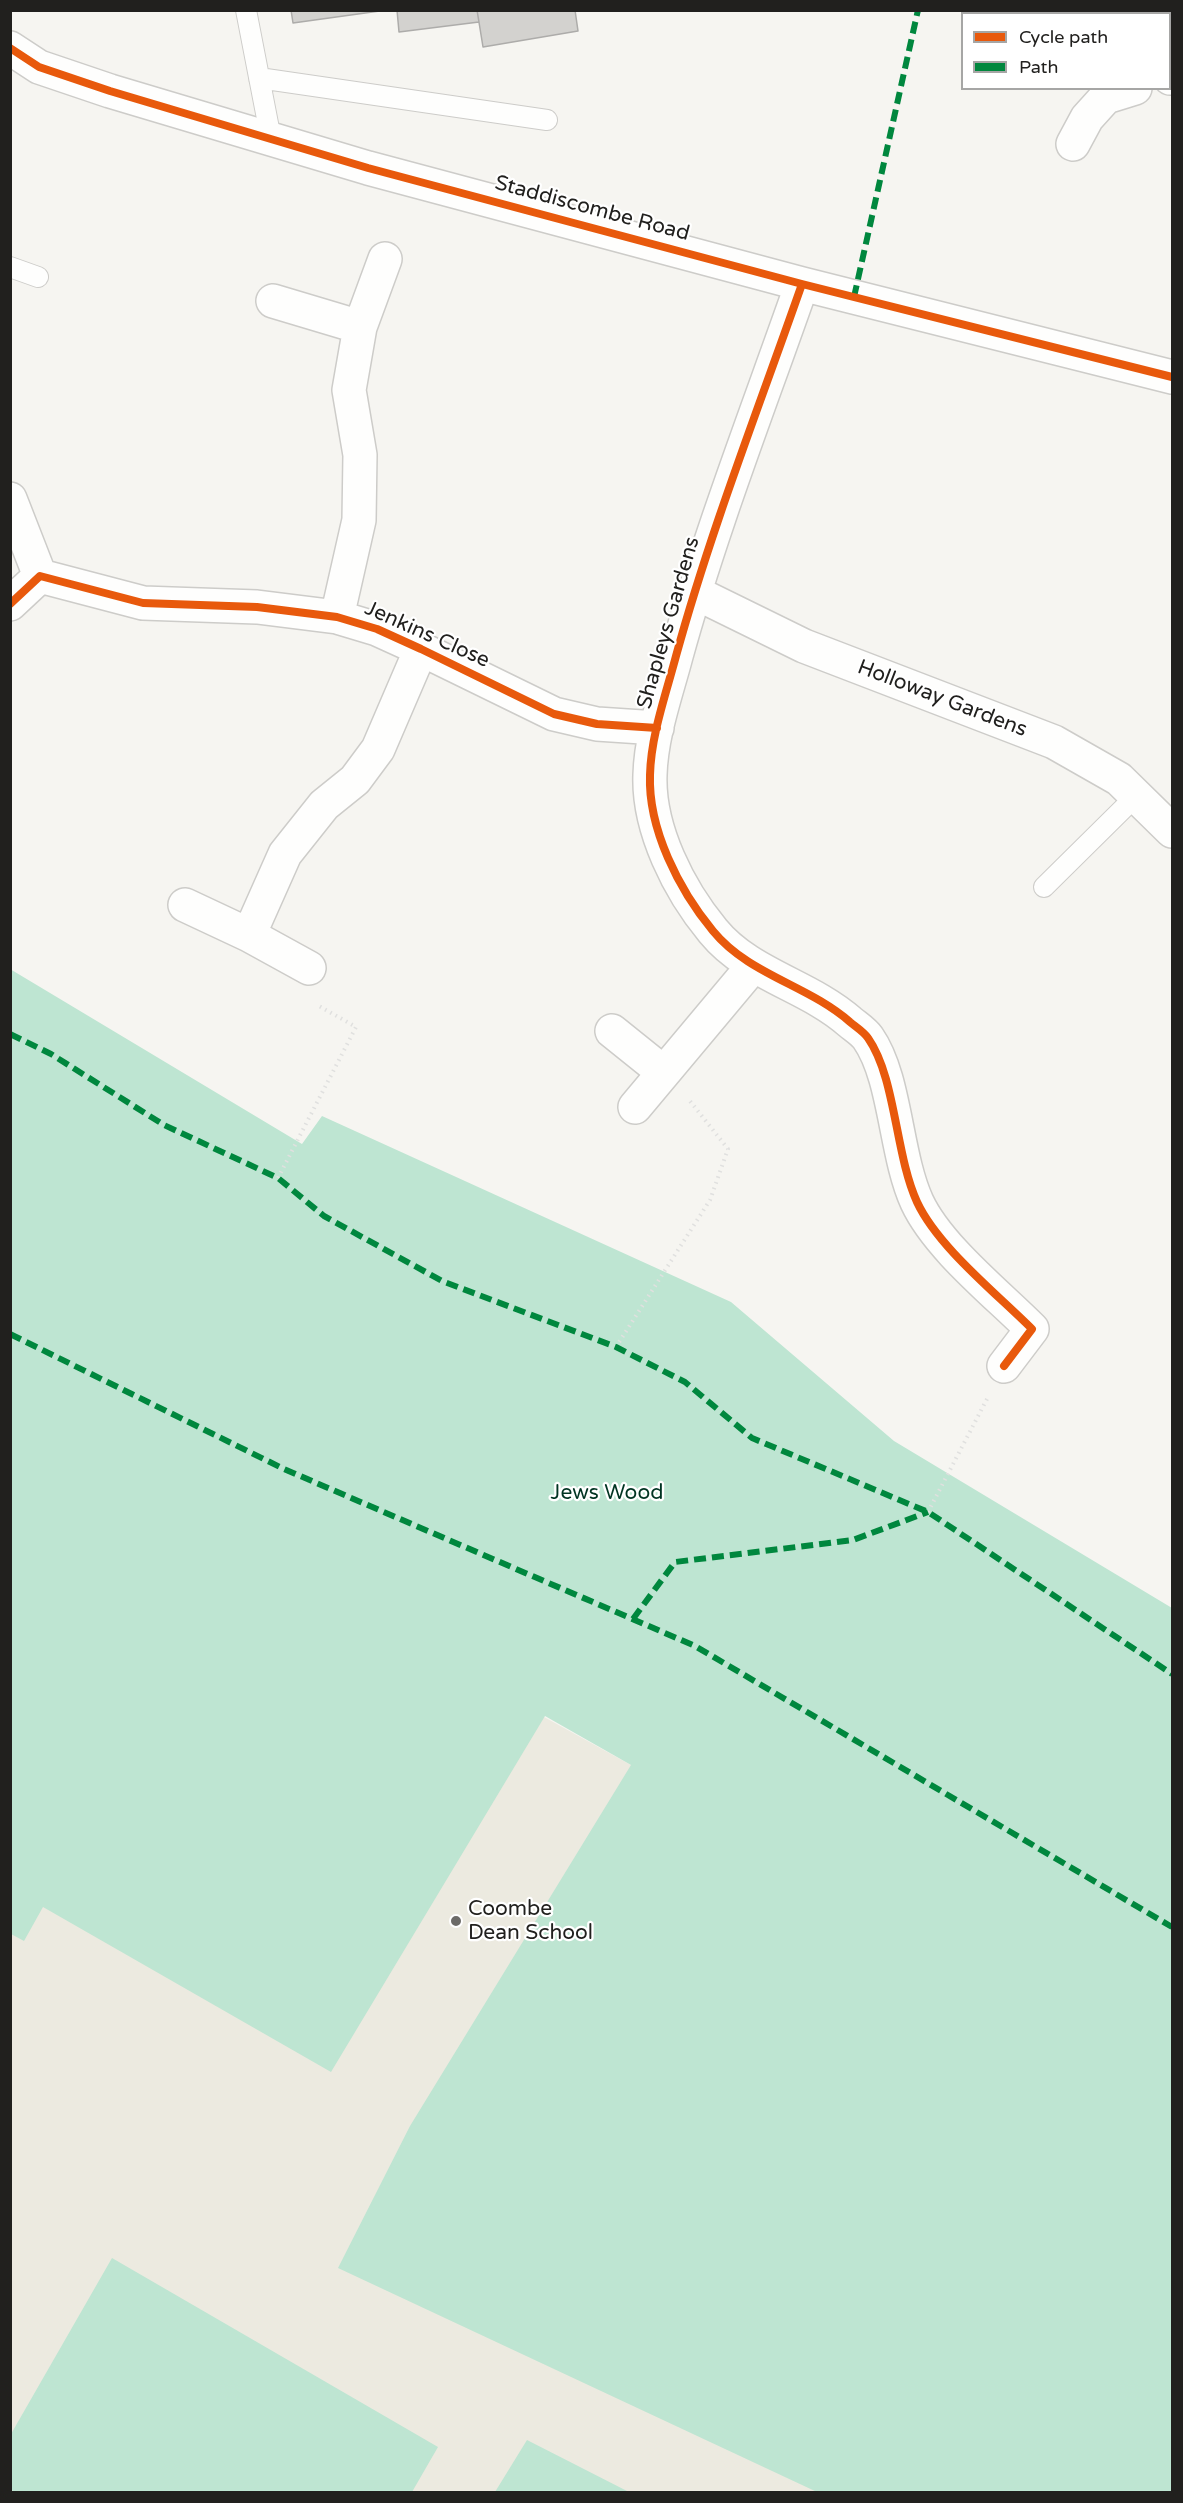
<!DOCTYPE html>
<html>
<head>
<meta charset="utf-8">
<style>
	body { margin:0 }
	#map { position:relative; width:1183px; height:2503px; overflow:hidden; background:#f6f5f1; font-family:"Varela Round",sans-serif }
	canvas { display:block }
	.frame { position:absolute; inset:0; border:12px solid #21201e; pointer-events:none }
	.legend { position:absolute; left:961px; top:12px; width:210px; height:78px; box-sizing:border-box; background:#fff; border:2px solid #a6a6a5; margin:0; padding:8px 10px; list-style:none; font-size:18px; color:#21201e }
	.legend li { display:flex; align-items:center; gap:12px; height:30px }
	.legend b { width:30px; border:2px solid #a6a6a5 }
</style>
</head>
<body>
<div id="map">
<canvas width="1183" height="2503"></canvas>
<div class="frame"></div>
<ul class="legend">
<li><b style="height:8px;background:#e8590c"></b>Cycle path</li>
<li><b style="height:8px;background:#00873e"></b>Path</li>
</ul>
</div>
<script>
const c = document.querySelector('canvas').getContext('2d');
c.lineJoin = 'round';
function fillPath(path, color) { c.fillStyle = color; c.fill(path, 'evenodd'); }
function trace(path, color, width, dash) { c.strokeStyle = color; c.lineWidth = width; c.lineCap = dash ? 'butt' : 'round'; c.setLineDash(dash || []); c.stroke(path); }
function label(font, color, halo, rows, align = 'center') {
  c.font = font + ' "Varela Round",sans-serif'; c.lineWidth = 4.5; c.setLineDash([]); c.textBaseline = 'middle'; c.strokeStyle = halo; c.fillStyle = color; for (const [text, x, y, turn = 0] of rows) {
    c.save(); c.translate(x, y); c.rotate((+turn || 0) * Math.PI / 180); c.textAlign = isNaN(turn) ? turn : align; if (halo) c.strokeText(text, 0, 0); c.fillText(text, 0, 0); c.restore();
  }
}
fillPath(new Path2D(`
	M10 1422 631 1765 1172 2492H11Z`), '#eceae0');
fillPath(new Path2D(`
	M10 969 302 1144 322 1116 731 1302 894 1441 1172 1608V2492H817L338 2268 410 2126 631 1765 545 1716 331 2072 43 1907 24 1941 11 1934Z
	M112 2258 438 2447 412 2492H15L11 2490V2434Z
	M527 2440 629 2492H495Z`), '#bee5d2');
const building = new Path2D(`
	M291 10H387L293 23Z
	M397 10H477L479 22 399 32Z
	M477 10H575L578 31 483 47Z`);
fillPath(building, '#d3d2cf');
trace(building, '#adacaa', 1.5);
const service = new Path2D(`
	M246 10 271 139
	M259 78 547 120
	M10 267 38 277
	M1044 887 1136 796`);
const minor = new Path2D(`
	M10 48 39 67 110 91 368 168 802 284 1172 377
	M1170 78 1172 77
	M1073 144 1087 118 1106 97 1135 88
	M802 284C759 407 711 529 676 656 666 694 651 735 650 775 648 829 679 890 713 931 749 975 808 985 850 1022 856 1027 864 1032 868 1038 896 1078 895 1154 917 1202 938 1247 996 1293 1032 1329L1004 1366
	M273 301 360 327
	M10 499 40 576
	M694 592 804 646 1054 742 1119 779 1172 831
	M10 604 40 576 143 603 257 607 337 617 377 629 421 649 554 714 597 724 657 728
	M337 617 359 520 360 455 349 390 360 327 385 259
	M185 905 249 935 309 968
	M249 935 285 854 324 805 355 780 378 749 421 649
	M612 1031 663 1072
	M635 1107 753 966`);
trace(service, '#cdccc9', 22);
trace(minor, '#cdccc9', 36);
trace(new Path2D(`
	M278 1178 356 1027 319 1006
	M616 1347 710 1200 728 1149 690 1101
	M928 1512 987 1399`), '#e0e0df', 4, [1.5, 4.5]);
trace(service, '#fefefd', 20);
trace(minor, '#fefefd', 33);
trace(new Path2D(`
	M854 297 918 10
	M10 1034 51 1054 164 1125 278 1178 324 1216 442 1281 616 1347 685 1382 752 1438 928 1512 1172 1674
	M10 1334 284 1469 695 1646 1172 1927
	M633 1619 675 1562 853 1540 928 1512`), '#00873e', 6, [12, 6]);
trace(new Path2D(`
	M10 48 39 67 110 91 368 168 802 284 1172 377
	M802 284C759 407 711 529 676 656 666 694 651 735 650 775 648 829 679 890 713 931 749 975 808 985 850 1022 856 1027 864 1032 868 1038 896 1078 895 1154 917 1202 938 1247 996 1293 1032 1329L1004 1366
	M10 604 40 576 143 603 257 607 337 617 377 629 421 649 554 714 597 724 657 728`), '#e8590c', 8);
for (const [x, y, r, color] of [
	[456,1921,6,"#6c6b68"]
]) { const dot = new Path2D(); dot.arc(x, y, r, 0, 2 * Math.PI); c.fillStyle = color; c.fill(dot); trace(dot, '#fff', 2); }
label('21px', '#21201e', '#fff', [
	["Staddiscombe Road",592,209,15],
	["Shapleys Gardens",669,623,-74],
	["Jenkins Close",427,635,24],
	["Holloway Gardens",942,699,21]
]);
label('21px', '#003422', '#fff', [
	["Jews Wood",607,1493]
]);
label('21px', '#21201e', '#fff', [
	["Coombe",468,1909],
	["Dean School",468,1933]
], 'left');
</script>
</body>
</html>
